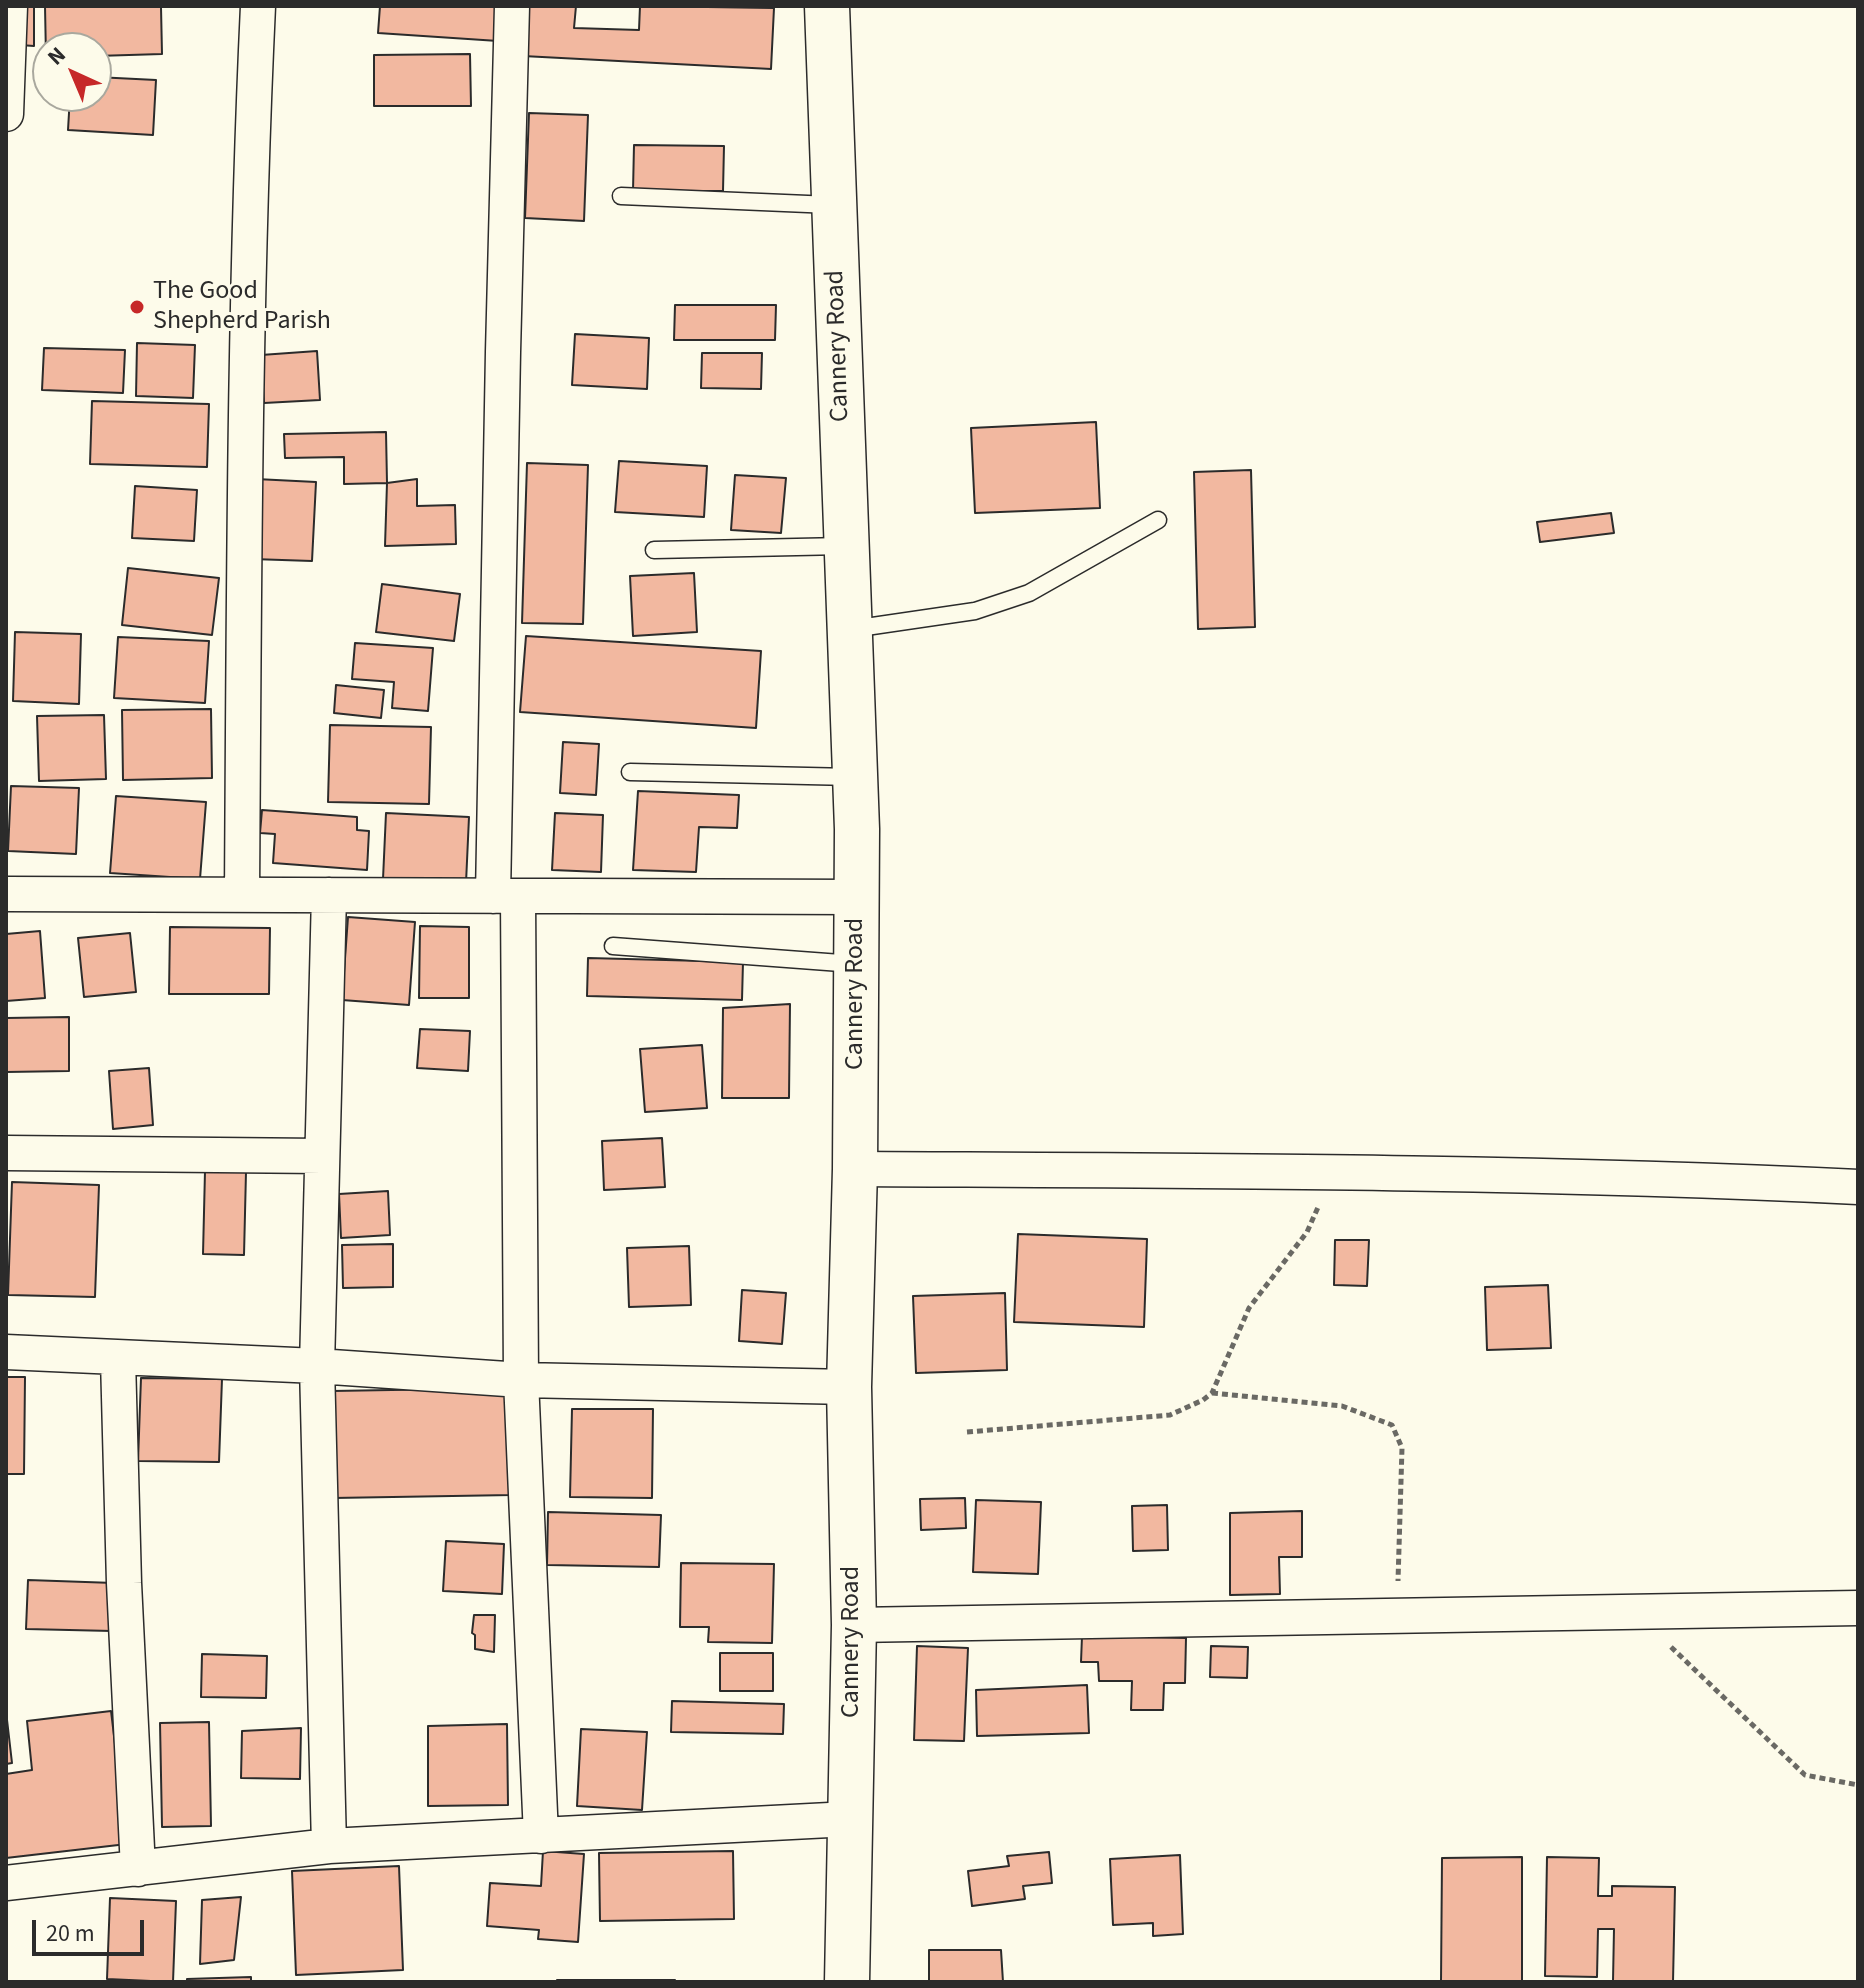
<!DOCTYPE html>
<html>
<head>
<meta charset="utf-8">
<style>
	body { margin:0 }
	#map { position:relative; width:1864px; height:1988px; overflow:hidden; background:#fdfbea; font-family:"Source Sans 3",sans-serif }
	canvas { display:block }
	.frame { position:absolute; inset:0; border:8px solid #2b2b2b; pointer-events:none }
	.north { position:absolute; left:32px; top:32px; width:80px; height:80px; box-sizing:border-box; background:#fdfbea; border:2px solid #a9a89e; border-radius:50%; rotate:316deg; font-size:22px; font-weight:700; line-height:32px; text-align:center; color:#2b2b2b }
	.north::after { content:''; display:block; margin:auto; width:28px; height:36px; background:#c62828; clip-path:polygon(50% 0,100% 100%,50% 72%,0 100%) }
	.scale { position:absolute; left:32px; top:1920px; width:112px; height:36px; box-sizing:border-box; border:4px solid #2b2b2b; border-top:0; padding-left:10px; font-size:24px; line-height:28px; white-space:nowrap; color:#2b2b2b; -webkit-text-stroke:6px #fdfbea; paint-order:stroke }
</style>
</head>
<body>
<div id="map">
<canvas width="1864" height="1988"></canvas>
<div class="frame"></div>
<div class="north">N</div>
<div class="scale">20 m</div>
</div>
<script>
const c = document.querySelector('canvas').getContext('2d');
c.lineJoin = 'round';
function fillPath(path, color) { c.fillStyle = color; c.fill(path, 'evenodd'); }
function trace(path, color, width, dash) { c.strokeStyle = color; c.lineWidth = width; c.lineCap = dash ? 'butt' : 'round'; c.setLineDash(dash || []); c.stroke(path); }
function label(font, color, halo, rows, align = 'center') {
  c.font = font + ' "Source Sans 3",sans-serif'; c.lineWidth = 6; c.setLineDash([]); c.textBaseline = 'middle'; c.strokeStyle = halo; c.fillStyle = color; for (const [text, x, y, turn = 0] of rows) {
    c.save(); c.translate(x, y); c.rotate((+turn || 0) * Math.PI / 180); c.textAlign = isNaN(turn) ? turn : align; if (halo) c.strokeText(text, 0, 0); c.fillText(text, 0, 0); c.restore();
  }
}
const building = new Path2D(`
	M21 6H34V46L20 45Z
	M45 6 161 7 162 54 96 56V48H48L46 58Z
	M380 6 501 7 498 41 378 33Z
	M526 6H576L574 28 639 30 640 6 774 8 771 69 523 56Z
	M470 54 471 106H374V55Z
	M96 77 156 80 153 135 68 130 70 96H96Z
	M529 113 588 115 584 221 525 218Z
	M634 145 724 146 723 191H633Z
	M675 305H776L775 340H674Z
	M575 334 649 338 647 389 572 385Z
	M137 343 195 345 193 398 136 396Z
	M44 348 125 350 123 393 42 390Z
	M317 351 320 400 264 403 261 355Z
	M702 353H762L761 389 701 388Z
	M92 401 209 404 207 467 90 464Z
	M1096 422 1100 508 975 513 971 428Z
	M386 432 387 483 344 484V457L285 458 284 434Z
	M619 461 707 466 704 517 615 512Z
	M527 463 588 465 583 624 522 623Z
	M1251 470 1255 627 1198 629 1194 472Z
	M735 475 786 478 781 533 731 530Z
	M256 479 316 482 312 561 252 559Z
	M417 479V506L455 505 456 544 385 546 387 483Z
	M135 486 197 490 194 541 132 538Z
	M1611 513 1614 533 1540 542 1537 522Z
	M128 568 219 578 212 635 122 625Z
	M694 573 697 632 633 636 630 576Z
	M382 584 460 594 454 641 376 632Z
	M15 632 81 634 79 704 13 701Z
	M526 636 761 651 756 728 520 712Z
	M118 637 209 641 205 703 114 698Z
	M355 643 433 648 428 711 392 708 394 682 352 679Z
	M336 685 384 690 381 718 334 713Z
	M211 709 212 778 123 780 122 710Z
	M104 715 106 779 39 781 37 716Z
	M330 725 431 727 429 804 328 802Z
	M563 742 599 744 596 795 560 793Z
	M11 786 79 788 76 854 8 851Z
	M638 791 739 795 737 828 699 827 696 872 633 870Z
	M116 796 206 802 200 879 110 873Z
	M262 810 357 817V830L369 831 367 870 273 863 275 834 260 833Z
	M386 813 469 817 466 883 383 879Z
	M555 813 603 815 601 872 552 870Z
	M348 917 415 922 409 1005 342 1000Z
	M420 926 469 927V998H419Z
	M170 927 270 928 269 994H169Z
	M40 931 45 998 6 1001V934Z
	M130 933 136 992 84 997 78 938Z
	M588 958 743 962 742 1000 587 996Z
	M790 1004 789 1098H722L723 1008Z
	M69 1017V1071L6 1072V1018Z
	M420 1029 470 1031 468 1071 417 1068Z
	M702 1045 707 1108 645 1112 640 1049Z
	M149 1068 153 1125 113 1129 109 1071Z
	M662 1138 665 1187 604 1190 602 1141Z
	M205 1171 246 1172 244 1255 203 1254Z
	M12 1182 99 1185 95 1297 8 1295Z
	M388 1191 390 1235 341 1238 339 1194Z
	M1018 1234 1147 1239 1144 1327 1014 1322Z
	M1335 1240H1369L1367 1286 1334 1285Z
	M393 1244V1287L343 1288 342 1245Z
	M689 1246 691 1305 629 1307 627 1248Z
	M1548 1285 1551 1348 1487 1350 1485 1287Z
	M742 1290 786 1293 782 1344 739 1341Z
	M1005 1293 1007 1370 916 1373 913 1296Z
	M6 1377H25L24 1474H6Z
	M141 1378 222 1379 219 1462 138 1461Z
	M511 1388 512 1495 333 1498 332 1391Z
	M572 1409H653L652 1498 570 1497Z
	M965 1498 966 1528 921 1530 920 1499Z
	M976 1500 1041 1502 1038 1574 973 1572Z
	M1167 1505 1168 1550 1133 1551 1132 1506Z
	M1302 1511V1557H1279L1280 1594 1230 1595V1513Z
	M548 1512 661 1515 659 1567 547 1565Z
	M446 1541 504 1544 502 1594 443 1591Z
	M681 1563 774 1564 772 1643 708 1642 709 1627H680Z
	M28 1580 114 1583 112 1631 26 1629Z
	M474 1615H495L494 1652 475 1649V1635L472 1633Z
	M1082 1636 1186 1638 1185 1683H1164L1163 1710H1131L1132 1681H1099L1098 1662H1081Z
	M917 1646 968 1648 964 1741 914 1740Z
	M1211 1646 1248 1647 1247 1678 1210 1677Z
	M720 1653H773V1691H720Z
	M202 1654 267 1656 266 1698 201 1697Z
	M1087 1685 1089 1733 977 1736 976 1690Z
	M672 1701 784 1704 783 1734 671 1732Z
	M6 1711 12 1763 6 1764Z
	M111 1711 127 1844 6 1858V1774L32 1770 27 1721Z
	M209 1722 211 1826 162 1827 160 1723Z
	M507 1724 508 1805 428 1806V1726Z
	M301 1728 300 1779 241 1778 242 1731Z
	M581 1729 647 1732 642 1810 577 1806Z
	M543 1851 584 1854 578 1942 538 1939 539 1930 487 1926 490 1883 541 1886Z
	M733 1851 734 1919 600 1921 599 1853Z
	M1049 1852 1052 1883 1023 1886 1025 1899 972 1906 968 1871 1009 1866 1007 1856Z
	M1180 1855 1183 1934 1153 1936V1923L1113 1925 1110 1859Z
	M1522 1857V1982H1441L1442 1858Z
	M1547 1857 1599 1858 1598 1896H1612V1886L1675 1887 1673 1982 1613 1981 1614 1929H1598L1597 1977 1545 1976Z
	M399 1866 403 1970 296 1975 292 1871Z
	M241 1897 234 1960 200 1964 202 1900Z
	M110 1898 176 1901 173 1982 107 1979Z
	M929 1950H1001L1003 1982H929Z
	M251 1977V1982H187V1979Z
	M557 1980H675V1982Z`);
fillPath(building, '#f2b8a0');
trace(building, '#2b2b2b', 2);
const service = new Path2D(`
	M621 196 831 205
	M654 550 844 546
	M852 629 975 611 1029 593 1158 520
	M630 772 852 777
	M613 946 854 964`);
const minor = new Path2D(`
	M6 114 10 6
	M6 894 857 897
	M242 895C244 598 244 302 258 6
	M329 895 317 1366 329 1846
	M493 896 503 352 512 6
	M518 896 521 1380 541 1836
	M6 1153 322 1156
	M855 1169C1189 1171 1524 1171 1858 1187
	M6 1352 317 1366 521 1380 849 1387
	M118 1359 124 1583 138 1869
	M854 1625 1858 1608
	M6 1883 329 1846 849 1819`);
const secondary = new Path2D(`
	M827 6 857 829 855 1169 849 1387 854 1625 847 1982`);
trace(service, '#2b2b2b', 19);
trace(minor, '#2b2b2b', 37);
trace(secondary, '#2b2b2b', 47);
trace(new Path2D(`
	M1212 1393 1342 1406 1392 1425 1402 1448 1398 1581
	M967 1432 1170 1415 1203 1400 1212 1393 1249 1308 1307 1232 1319 1205
	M1671 1647 1805 1775 1858 1785`), '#6a6964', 5, [6, 4]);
trace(service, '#fdfbea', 16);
trace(minor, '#fdfbea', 34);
trace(secondary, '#fdfbea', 44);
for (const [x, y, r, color] of [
	[137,307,8,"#c62828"]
]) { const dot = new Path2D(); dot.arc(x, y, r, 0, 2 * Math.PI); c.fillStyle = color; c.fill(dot); trace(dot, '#fdfbea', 3); }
label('26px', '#2b2b2b', '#fdfbea', [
	["The Good",153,292],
	["Shepherd Parish",153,322]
], 'left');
label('26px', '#2b2b2b', '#fdfbea', [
	["Cannery Road",839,346,-92],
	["Cannery Road",856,994,-90],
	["Cannery Road",852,1642,-90]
]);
</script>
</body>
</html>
